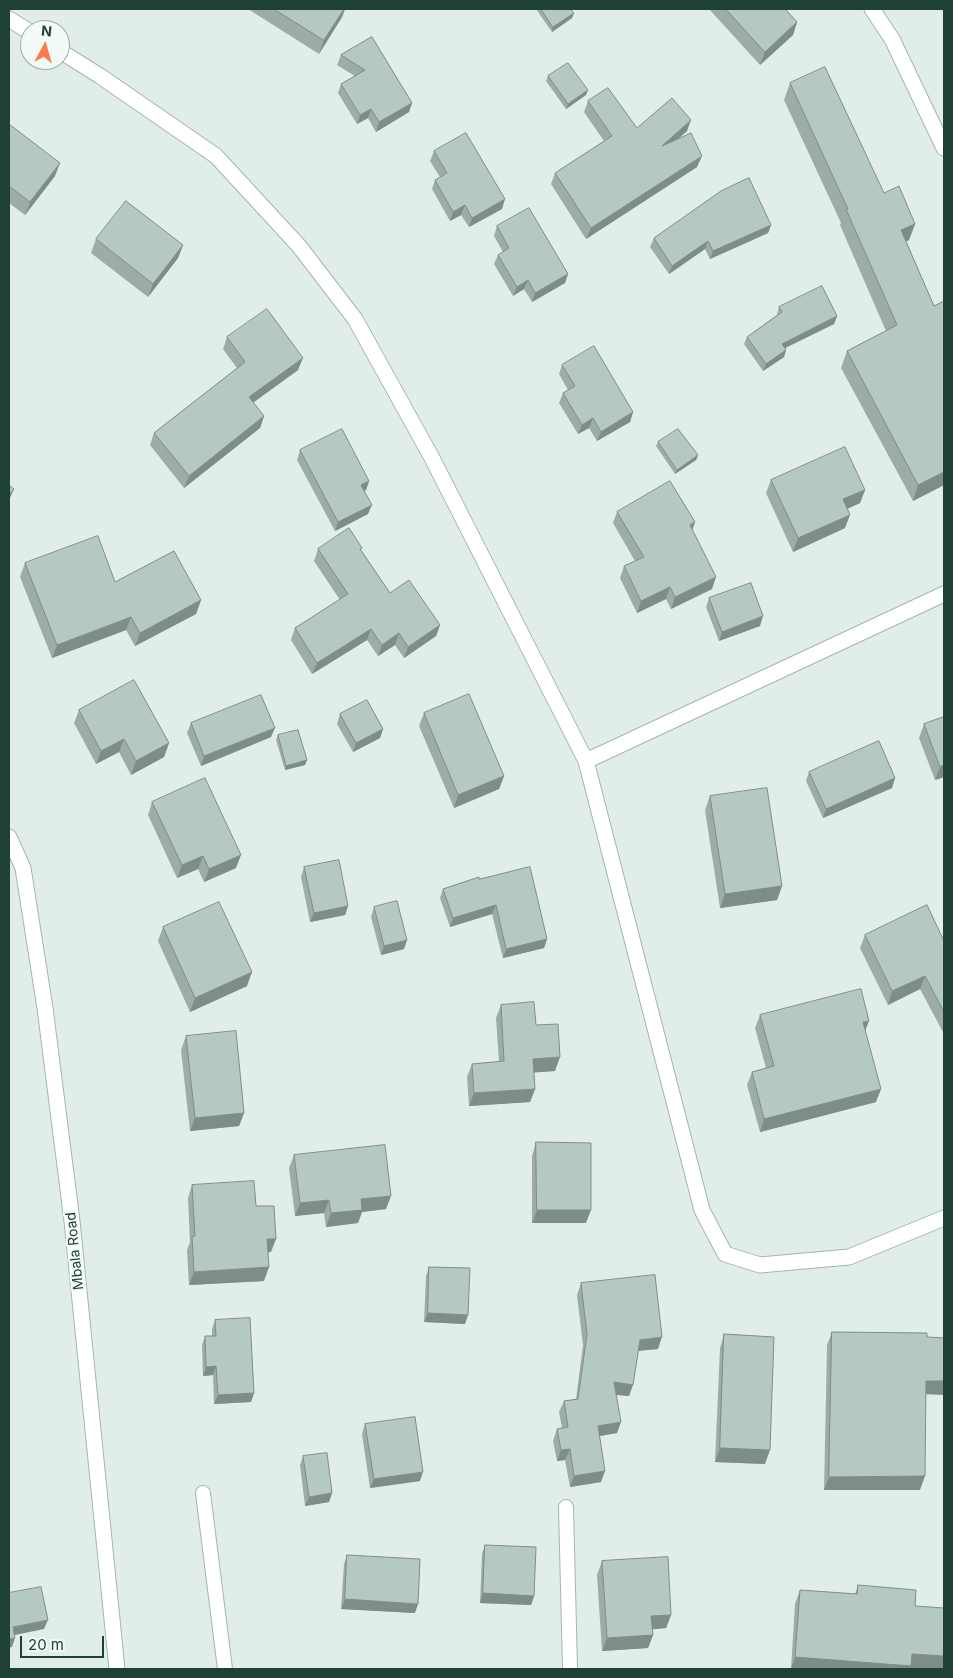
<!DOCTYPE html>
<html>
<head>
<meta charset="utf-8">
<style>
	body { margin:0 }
	#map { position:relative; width:953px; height:1678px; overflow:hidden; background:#e1ede8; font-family:Inter,sans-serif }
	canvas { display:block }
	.frame { position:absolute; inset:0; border:10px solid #1f4037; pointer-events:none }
	.north { position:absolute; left:20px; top:20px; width:50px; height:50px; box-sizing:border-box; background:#f2f9f6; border:1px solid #9eafaa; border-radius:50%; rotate:6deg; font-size:14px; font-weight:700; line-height:20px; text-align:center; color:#1f4037 }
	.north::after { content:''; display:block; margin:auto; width:18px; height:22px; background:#ff794e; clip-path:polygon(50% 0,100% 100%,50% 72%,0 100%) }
	.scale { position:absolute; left:20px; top:1636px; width:84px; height:22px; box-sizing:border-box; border:2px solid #1f4037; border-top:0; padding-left:6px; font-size:15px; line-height:18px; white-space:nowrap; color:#1f4037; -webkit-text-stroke:4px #f2f9f6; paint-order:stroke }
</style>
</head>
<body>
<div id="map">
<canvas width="953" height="1678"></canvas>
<div class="frame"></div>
<div class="north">N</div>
<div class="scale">20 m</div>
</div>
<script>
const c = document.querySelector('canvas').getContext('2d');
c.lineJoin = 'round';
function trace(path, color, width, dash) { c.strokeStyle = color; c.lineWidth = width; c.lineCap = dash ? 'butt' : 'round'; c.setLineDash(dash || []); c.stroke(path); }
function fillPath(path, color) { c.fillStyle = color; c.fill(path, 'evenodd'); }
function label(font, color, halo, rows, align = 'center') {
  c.font = font + ' Inter,sans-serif'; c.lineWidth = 4.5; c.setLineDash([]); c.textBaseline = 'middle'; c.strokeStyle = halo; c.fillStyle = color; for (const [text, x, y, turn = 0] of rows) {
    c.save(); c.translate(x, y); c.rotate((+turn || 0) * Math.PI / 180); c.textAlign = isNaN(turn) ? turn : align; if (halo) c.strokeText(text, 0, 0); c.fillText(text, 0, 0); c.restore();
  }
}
const service = new Path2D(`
	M203 1493 225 1669
	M566 1507 570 1669`);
const minor = new Path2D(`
	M872 9 892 39 944 148
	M9 19 30 32
	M60 51 100 76 216 156 299 246 355 319 432 458 586 761 702 1210 725 1254 760 1265 849 1257 944 1218
	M586 761 944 594
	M9 837 23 868 45 1008 72 1221 117 1669`);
trace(service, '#a3b6af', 16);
trace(minor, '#a3b6af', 17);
trace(service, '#fff', 14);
trace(minor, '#fff', 15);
fillPath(new Path2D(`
	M248 9H345L342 17 319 54Z
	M536 9H570L574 13 572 18 552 32Z
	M709 9H785L797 22 793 35 760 65Z
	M372 37 412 103 409 112 376 132 368 118 357 124 338 93 341 84 355 76 337 65 341 55Z
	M548 76 586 95 566 109 546 81Z
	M790 83 884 193 915 224 909 240 906 242 934 306 944 301V485L913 501 841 368 847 351 886 331 840 225 841 223 784 100Z
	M588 101 637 128 687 131 678 139 697 167 586 239 551 184 555 173 604 141 584 112Z
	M9 124 55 176 25 215 9 203Z
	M434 151 502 209 469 227 461 215 450 221 432 189 435 180 440 177 430 161Z
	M771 225 768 233 710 259 705 249 669 274 650 247 654 238Z
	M497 226 568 274 565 283 532 302 524 289 513 296 494 264 498 255 503 252 494 236Z
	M96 239 183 245 178 258 148 297 91 253Z
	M779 307 837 316 834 324 785 348 786 350 784 357 763 371 744 344 747 337 777 315Z
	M227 337 298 370 253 403 264 416 260 428 184 488 150 445 154 433 237 368 223 349Z
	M562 365 633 412 630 422 597 441 589 428 578 434 559 403 563 393 568 390 559 374Z
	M658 442 698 455 696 460 675 474 656 446Z
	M300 450 369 481 366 490 364 491 368 514 335 531 297 460Z
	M771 480 865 490 860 503 847 509 845 528 793 552 766 493Z
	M617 512 695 522 692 530 712 589 671 609 666 599 637 613 620 578 624 566 635 561 613 523Z
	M362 548 361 550 390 593 440 625 436 636 404 658 395 645 378 656 367 640 312 674 291 640 295 628 340 600 314 561 318 549Z
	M25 563 115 582 201 600 196 614 135 646 126 630 52 658 20 577Z
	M709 598 760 626 719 641 706 607Z
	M79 710 169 743 164 757 131 775 119 752 96 764 74 723Z
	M424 713 504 776 499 789 454 808 419 726Z
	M340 714 383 729 380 738 353 752 337 724Z
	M944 717V777L935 780 919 738 924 724Z
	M191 723 271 737 201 766 187 733Z
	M278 735 307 760 305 765 285 770 276 740Z
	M809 772 895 778 892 788 823 818 806 781Z
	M710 796 782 886 777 900 720 908 705 810Z
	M152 802 236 868 204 882 198 869 177 878 148 815Z
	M304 867 348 906 345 915 310 922 301 877Z
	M479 879 547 939 544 948 503 958 492 914 450 927 440 898 443 889Z
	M374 907 407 940 404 949 381 955 371 917Z
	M163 927 247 986 190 1012 158 941Z
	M865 935 944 941V1034L920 989 888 1005 860 948Z
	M501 1005 536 1025 555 1071 534 1072 535 1089 530 1102 469 1106 467 1077 472 1064 499 1062 496 1018Z
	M760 1015 876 1102 760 1132 747 1085 752 1072 766 1068 755 1028Z
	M186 1036 244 1113 239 1126 190 1131 181 1050Z
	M536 1142 586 1223H532V1156Z
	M294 1155 386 1209 362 1212 358 1223 326 1227 324 1213 295 1216 289 1168Z
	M192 1185 256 1206 271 1252H268L264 1281 189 1285 187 1250 190 1242 188 1198Z
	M429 1267 465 1324 424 1322 426 1276Z
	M581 1283 658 1349 638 1351 629 1396 616 1395 617 1433 600 1436 601 1482 570 1487 565 1460 557 1461 553 1441 557 1429 562 1428 559 1412 564 1401 576 1399 583 1345 577 1295Z
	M215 1320 254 1393 251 1402 214 1404 213 1375 203 1376 202 1345 205 1336H212V1329Z
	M832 1332 926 1394 920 1490H824L827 1345Z
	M724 1334 765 1464 715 1462 720 1348Z
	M365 1424 420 1481 370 1488 362 1434Z
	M303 1456 332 1493 329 1502 305 1506 300 1465Z
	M485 1545 534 1596 531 1605 480 1603 482 1554Z
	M347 1555 415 1613 341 1609 344 1564Z
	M602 1561 671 1615 666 1628 652 1629 653 1635 648 1648 602 1651 597 1575Z
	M858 1585 915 1606 944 1669 910 1668V1669H791L795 1604 800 1590 855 1594Z`), '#9dada6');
fillPath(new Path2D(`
	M344 9H345L342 17 319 54 324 40Z
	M574 13 572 18 552 32 553 27Z
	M797 22 793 35 760 65 765 52Z
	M588 90 586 95 566 109 568 104Z
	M412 103 409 112 376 132 379 122Z
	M371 109 368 118 357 124 360 115Z
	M691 120 687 131 657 157 662 146Z
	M702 156 697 167 586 239 591 228Z
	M60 163 55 176 25 215 30 202Z
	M505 199 502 209 469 227 472 218Z
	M465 205 461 215 450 221 453 212Z
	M915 224 909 240 896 246 901 230Z
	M771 225 768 233 710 259 713 251Z
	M708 241 705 249 669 274 672 266Z
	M183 245 178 258 148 297 153 284Z
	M568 274 565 283 532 302 535 293Z
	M528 280 524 289 513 296 517 287Z
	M837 316 834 324 779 351 782 344Z
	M786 350 784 357 763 371 766 364Z
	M303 358 298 370 244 409 249 397Z
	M633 412 630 422 597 441 601 432Z
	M264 416 260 428 184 488 189 476Z
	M593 418 589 428 578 434 582 425Z
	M698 455 696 460 675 474 677 470Z
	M944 472V485L913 501 918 485Z
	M369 481 366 490 358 494 361 485Z
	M14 489 10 498 9 500V495Z
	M865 490 860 503 838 513 843 499Z
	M372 505 368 514 335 531 338 522Z
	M850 515 845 528 793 552 798 538Z
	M695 522 691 534 690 525Z
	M716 577 712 589 671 609 675 597Z
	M670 587 666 599 637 613 641 601Z
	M201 600 196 614 135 646 140 633Z
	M763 616 760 626 719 641 722 632Z
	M131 617 126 630 52 658 57 645Z
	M440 625 436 636 404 658 408 647Z
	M371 629 367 640 312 674 317 663Z
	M399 633 395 645 378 656 382 645Z
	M275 728 271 737 201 766 204 756Z
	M383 729 380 738 353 752 356 743Z
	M124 739 119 752 96 764 101 751Z
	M169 743 164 757 131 775 136 761Z
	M307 760 305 765 285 770 286 766Z
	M944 765V777L935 780 940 767Z
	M504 776 499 789 454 808 458 795Z
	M895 778 892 788 823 818 826 809Z
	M241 855 236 868 204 882 209 869Z
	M203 856 198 869 177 878 182 865Z
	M782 886 777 900 720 908 725 894Z
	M496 905 492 914 450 927 453 918Z
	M348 906 345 915 310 922 314 913Z
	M547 939 544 948 503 958 506 949Z
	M407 940 404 949 381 955 384 946Z
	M252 972 247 986 190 1012 195 998Z
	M925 976 920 989 888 1005 892 991Z
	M869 1021 864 1034 863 1022Z
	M560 1057 555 1071 528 1073 533 1059Z
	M535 1089 530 1102 469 1106 474 1093Z
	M881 1089 876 1102 760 1132 764 1119Z
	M244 1113 239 1126 190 1131 195 1118Z
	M391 1196 386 1209 362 1212 358 1223 326 1227 331 1213 361 1199Z
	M329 1200 324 1213 295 1216 300 1203Z
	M537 1210H591L586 1223H532Z
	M267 1239H276L271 1252 262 1253Z
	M269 1267 264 1281 189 1285 194 1272Z
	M428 1313 468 1315 465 1324 424 1322Z
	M662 1337 658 1349 636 1351 640 1340Z
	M216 1366 213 1375 203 1376 206 1367Z
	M926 1381H944V1395L922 1394Z
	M614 1382 633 1385 629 1396 610 1394Z
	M254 1393 251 1402 214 1404 218 1395Z
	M621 1422 617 1433 594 1437 598 1426Z
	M720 1448 770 1450 765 1464 715 1462Z
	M570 1449 565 1460 557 1461 561 1450Z
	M605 1471 601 1482 570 1487 574 1476Z
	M423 1472 420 1481 370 1488 374 1479Z
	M925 1476 920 1490H824L829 1477Z
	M332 1493 329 1502 305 1506 309 1497Z
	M483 1593 534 1596 531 1605 480 1603Z
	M345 1599 418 1604 415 1613 341 1609Z
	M671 1615 666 1628 647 1630 651 1616Z
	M48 1620 44 1629 10 1636 13 1627Z
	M653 1635 648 1648 602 1651 607 1638Z
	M15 1638 12 1647 9 1648V1639Z
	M912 1654 944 1656V1669L910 1668V1669H791L795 1657Z`), '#7f8d87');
const building = new Path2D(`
	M274 9H344L324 40Z
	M541 9H570L574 13 553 27Z
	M726 9H785L797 22 765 52Z
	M372 37 412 103 379 122 371 109 360 115 341 84 365 70 341 55Z
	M568 63 588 90 568 104 548 76Z
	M825 67 884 193 899 186 915 224 901 230 934 306 944 301V472L918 485 847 351 897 325 846 209H848L790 83Z
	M608 88 637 128 672 98 691 120 662 146 691 133 702 156 591 228 555 173 612 136 588 101Z
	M9 124 60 163 30 202 9 186Z
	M466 133 505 199 472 218 465 205 453 212 435 180 447 173 434 151Z
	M749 178 771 225 713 251 708 241 672 266 654 238 721 191Z
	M126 201 183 245 153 284 96 239Z
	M529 208 568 274 535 293 528 280 517 287 498 255 509 248 497 226Z
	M822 286 837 316 782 344 786 350 766 364 747 337 782 312 779 307Z
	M267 309 303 358 249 397 264 416 189 476 154 433 245 362 227 337Z
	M594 346 633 412 601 432 593 418 582 425 563 393 575 386 562 365Z
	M342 429 369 481 361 485 372 505 338 522 300 450Z
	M678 429 698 455 677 470 658 442Z
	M845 447 865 490 843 499 850 515 798 538 771 480Z
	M670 481 695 522 690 525 716 577 675 597 670 587 641 601 624 566 644 557 617 512Z
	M9 485 14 489 9 495Z
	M349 528 362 548 360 549 390 593 409 580 440 625 408 647 399 633 382 645 371 629 317 663 295 628 348 594 318 549Z
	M98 536 115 582 174 551 201 600 140 633 131 617 57 645 25 563Z
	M751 583 763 616 722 632 709 598Z
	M134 680 169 743 136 761 124 739 101 751 79 710Z
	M469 694 504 776 458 795 424 713Z
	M261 695 275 728 204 756 191 723Z
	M367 700 383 729 356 743 340 714Z
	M944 717V765L940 767 924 724Z
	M298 730 307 760 286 766 278 735Z
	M879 741 895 778 826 809 809 772Z
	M205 778 241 855 209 869 203 856 182 865 152 802Z
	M767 788 782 886 725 894 710 796Z
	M339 860 348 906 314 913 304 867Z
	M530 867 547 939 506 949 496 905 453 918 443 889 479 877V879Z
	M397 901 407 940 384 946 374 907Z
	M219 902 252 972 195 998 163 927Z
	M927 905 944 941V1012L925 976 892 991 865 935Z
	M861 989 869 1021 863 1022 881 1089 764 1119 752 1072 774 1066 760 1015Z
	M534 1002 536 1025 558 1024 560 1057 533 1059 535 1089 474 1093 472 1064 504 1061 501 1005Z
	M236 1031 244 1113 195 1118 186 1036Z
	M536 1142 591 1143V1210H537Z
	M385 1145 391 1196 361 1199 362 1210 331 1213 329 1200 300 1203 294 1155Z
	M254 1181 256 1206H274L276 1239H267L269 1267 194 1272 192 1237 195 1236 192 1185Z
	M429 1267 470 1268 468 1315 428 1313Z
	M655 1275 662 1337 640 1340 633 1385 614 1382 621 1422 598 1426 605 1471 574 1476 570 1449 561 1450 557 1429 568 1427 564 1401 578 1399 587 1334 581 1283Z
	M250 1318 254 1393 218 1395 216 1366 206 1367 205 1336H216L215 1320Z
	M832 1332 927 1333V1337L944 1338V1381H926L925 1476 829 1477Z
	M724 1334 774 1337 770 1450 720 1448Z
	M415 1417 423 1472 374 1479 365 1424Z
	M327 1453 332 1493 309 1497 303 1456Z
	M485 1545 536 1547 534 1596 483 1593Z
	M347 1555 420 1559 418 1604 345 1599Z
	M668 1557 671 1615 651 1616 653 1635 607 1638 602 1561Z
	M858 1585 916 1590 915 1606 944 1608V1656L912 1654 911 1666 795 1657 800 1590 857 1594Z
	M41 1587 48 1620 13 1627 15 1638 9 1639V1593Z`);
fillPath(building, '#b6c9c1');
trace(building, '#7f8d87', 1);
label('14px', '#1f4037', '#f2f9f6', [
	["Mbala Road",75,1251,-96]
]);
</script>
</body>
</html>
